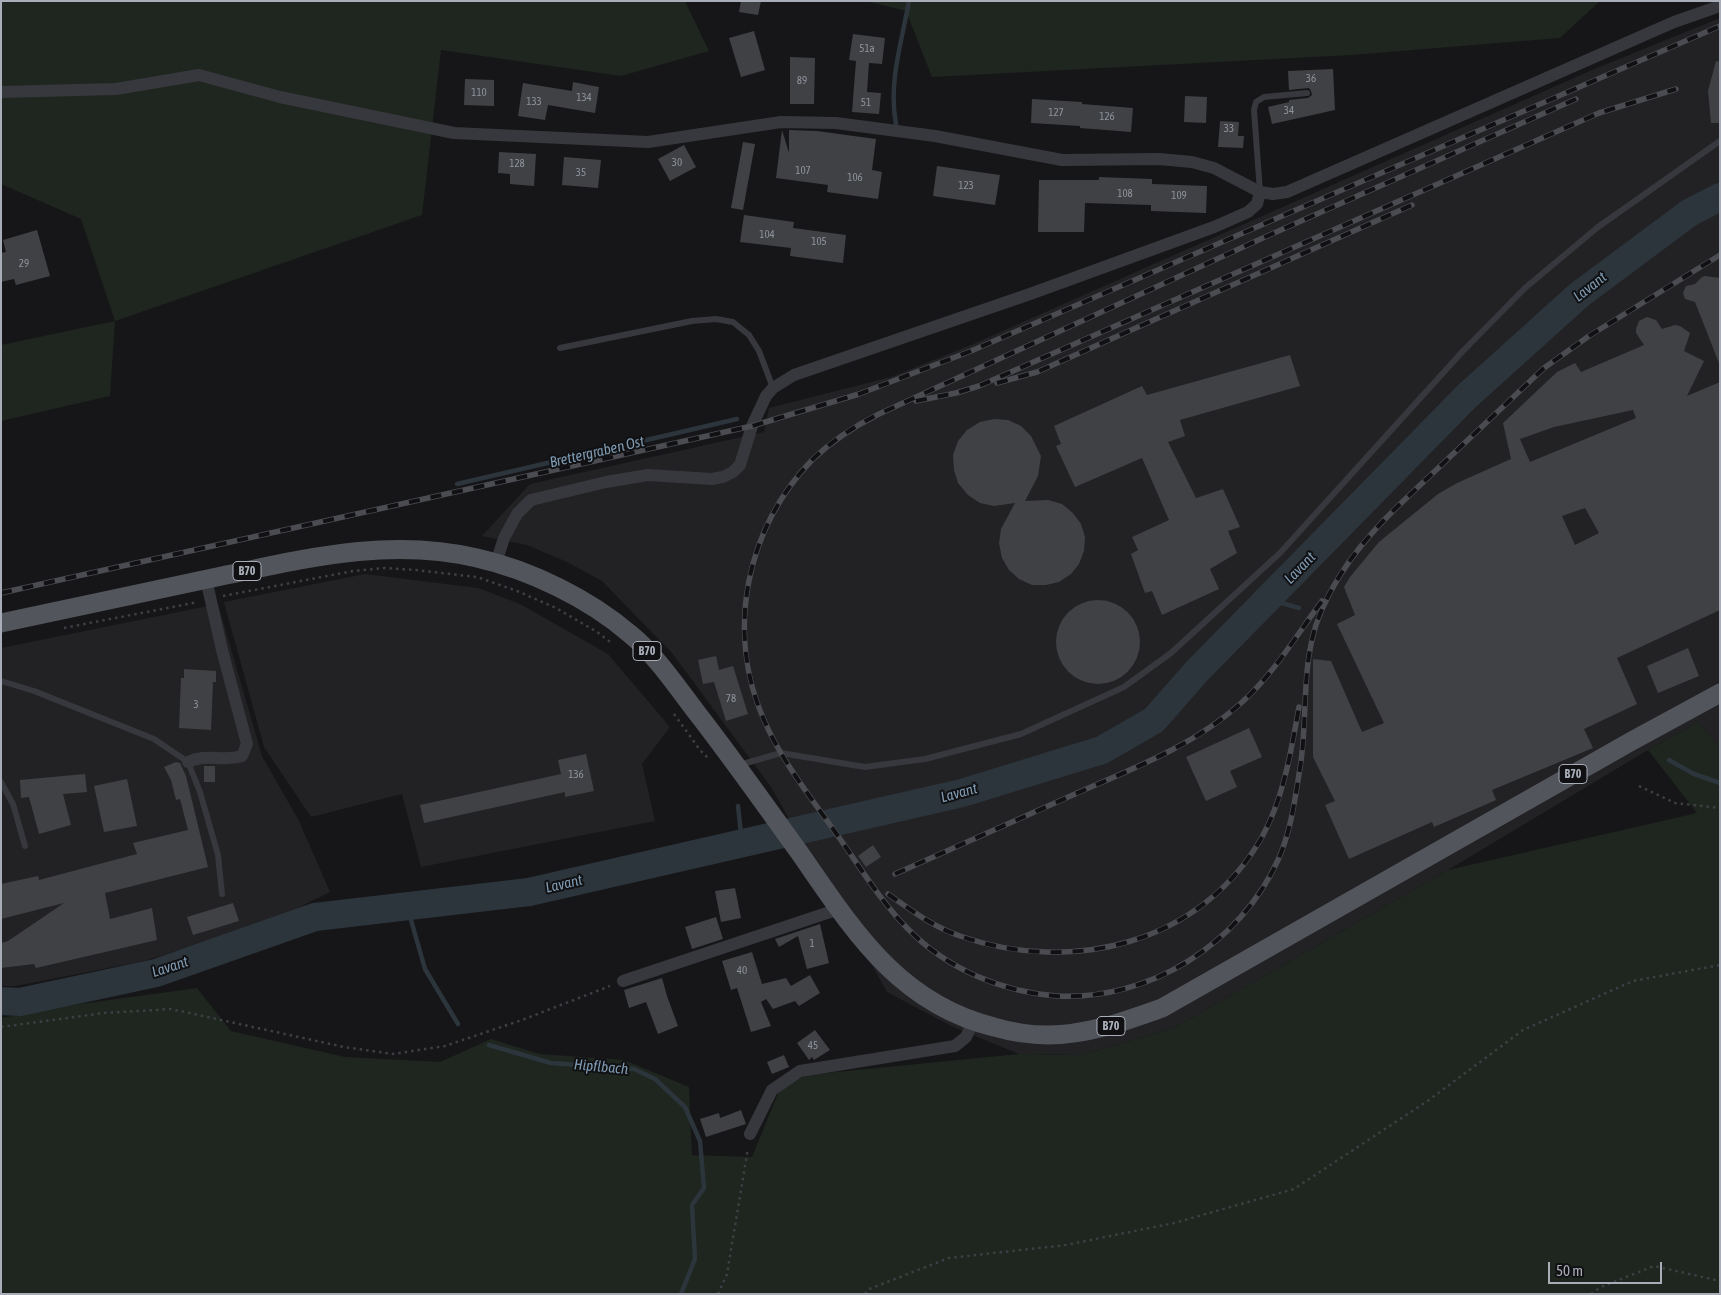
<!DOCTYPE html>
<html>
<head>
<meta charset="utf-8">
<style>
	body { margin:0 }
	#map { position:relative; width:1721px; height:1295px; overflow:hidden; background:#161618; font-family:"Asap Condensed",sans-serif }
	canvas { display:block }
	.frame { position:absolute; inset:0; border:2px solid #a8adb8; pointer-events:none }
	.scale { position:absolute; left:1548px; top:1262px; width:114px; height:22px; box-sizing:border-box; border:2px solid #a8adb8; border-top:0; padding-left:6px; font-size:15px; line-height:18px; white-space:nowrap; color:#a8adb8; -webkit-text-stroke:4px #111113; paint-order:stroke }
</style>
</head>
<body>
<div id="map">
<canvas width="1721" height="1295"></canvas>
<div class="frame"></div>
<div class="scale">50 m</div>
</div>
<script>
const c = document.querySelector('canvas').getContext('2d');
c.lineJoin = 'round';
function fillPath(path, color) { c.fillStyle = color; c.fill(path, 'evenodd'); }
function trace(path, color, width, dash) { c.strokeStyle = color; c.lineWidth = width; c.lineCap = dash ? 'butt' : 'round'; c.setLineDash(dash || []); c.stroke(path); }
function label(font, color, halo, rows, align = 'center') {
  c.font = font + ' "Asap Condensed",sans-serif'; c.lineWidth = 4; c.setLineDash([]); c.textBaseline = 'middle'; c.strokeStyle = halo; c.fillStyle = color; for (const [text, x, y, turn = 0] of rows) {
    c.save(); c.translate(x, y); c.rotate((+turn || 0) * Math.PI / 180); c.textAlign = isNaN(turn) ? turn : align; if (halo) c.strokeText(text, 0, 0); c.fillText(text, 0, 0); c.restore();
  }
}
fillPath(new Path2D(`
	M1720 18V748L1698 722 1648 750 1448 870 1176 1027 1082 1055 1019 1054 951 1026 887 992 771 787 672 653 602 581 567 562 527 545 482 536 530 484 764 432 769 408 891 377 971 345 1592 70Z
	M365 574 478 588 520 604 608 654 670 727 642 764 655 821 421 867 402 794 311 817 264 747 224 602Z
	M218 604 262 756 299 821 330 892 272 921 144 961 16 986H1V648Z`), '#222225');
fillPath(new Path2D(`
	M1 1H685L709 51 621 76 441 50 422 215 115 321 110 396 1 421V345L115 321 81 219 1 184Z
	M866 1H1600L1560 38 1351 55 932 77 906 11Z
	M1698 722 1720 748V1294H1V1018L80 1004 197 988 231 1031 345 1057 440 1062 491 1039 540 1054 624 1060 689 1087 692 1155 752 1157 779 1091 806 1075 1019 1054 1082 1055 1176 1027 1448 870 1697 813 1648 750Z`), '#1e261f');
trace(new Path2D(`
	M896 124C888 83 902 41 909 1
	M457 484 737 419
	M1268 599 1299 608
	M1669 760 1694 774 1720 783
	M738 806 742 843
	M407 906 425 969 458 1024
	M489 1045 551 1063 634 1069 655 1079 685 1107 700 1141 704 1188 692 1205 695 1259 681 1294`), '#2c353c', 4.5);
trace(new Path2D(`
	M1 1001 20 1002 156 973 315 917 529 892 962 793 1102 750 1154 720 1197 671 1467 396 1579 295 1689 213 1720 197`), '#2c353c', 28);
fillPath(new Path2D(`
	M741 1H761L758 15 739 12Z
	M754 31 765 70 741 77 729 38Z
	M853 34 885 38 882 64 869 63 867 92 881 93 879 114 852 112 856 61 849 60Z
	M790 57 815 58 814 104H790Z
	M1716 61 1720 62V123H1711L1708 91Z
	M1333 69 1335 110 1272 124 1268 107 1289 102V100L1308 98 1312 95 1311 91 1309 88 1289 90 1288 71Z
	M465 79 494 80V106L464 105Z
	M573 82 599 87 595 113 548 105 545 120 518 116 523 83 572 91Z
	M1185 96 1207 97 1206 123 1184 122Z
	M1032 99 1082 102V104L1133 108 1131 132 1080 128V126L1031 123Z
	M1220 121 1239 122 1238 136H1244L1243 148 1218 147Z
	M782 130 789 153V130L817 131 876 139 872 170 882 172 878 199 827 192 828 185 776 178Z
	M743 142 755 144 743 210 731 208Z
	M684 145 696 167 670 181 658 159Z
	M499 152 536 154 534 186 510 184V174L498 173Z
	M564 157 601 160 598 188 562 185Z
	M937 166 1000 175 995 205 933 196Z
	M1099 177 1152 179V184L1207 186 1206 213 1151 211V205L1085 203 1084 232H1038L1039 180H1099Z
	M744 215 794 222 793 228 846 235 843 263 790 256 791 248 740 242Z
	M37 230 50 276 16 285 14 279 1 282V253L6 252 3 240Z
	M1705 276 1720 278 1719 363 1695 302 1685 299 1683 293 1686 286 1695 284 1702 277Z
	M1647 317 1656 320 1662 329 1675 325 1680 326 1690 333 1684 351 1704 361 1687 396 1720 382V610L1617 658 1637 704 1584 729 1593 748 1492 790 1496 800 1434 827 1432 822 1349 859 1325 805 1335 801 1313 757V659L1331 661 1362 732 1384 723 1337 624 1355 615 1344 587 1350 577 1379 542 1438 494 1457 483 1511 459 1503 423 1557 372 1575 363 1581 372 1644 345 1636 333V329L1639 321ZM1633 410 1636 418 1530 462 1520 439 1554 427ZM1585 508 1599 533 1575 545 1562 516Z
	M1290 355 1300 386 1180 420 1185 436 1168 442 1196 498 1223 489 1240 527 1228 531 1237 553 1210 569 1219 589 1162 615 1152 591 1145 593 1131 554 1138 550 1132 537 1169 520 1142 458 1075 487 1056 446 1061 444 1054 426 1142 386 1147 395Z
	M994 419 1008 420 1021 426 1031 436 1041 456 1038 476 1025 501 1048 500 1062 504 1073 513 1081 524 1085 537 1084 551 1079 564 1071 574 1059 582 1046 585H1032L1019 579 1009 570 1002 558 999 543 1001 529 1015 503 994 506 980 503 968 495 958 483 954 470 953 455 958 441 967 430 980 422Z
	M1056 642a42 42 0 1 1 84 0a42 42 0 1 1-84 0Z
	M1688 648 1699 676 1658 693 1647 666Z
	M716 656 719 670 733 666 748 714 726 721 714 682 703 684 698 660Z
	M184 669 216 671V682H213L211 730 179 728 181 678H184Z
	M1249 728 1262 757 1230 771 1237 787 1206 801 1186 757Z
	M586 754 594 791 565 797V792L424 823 420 805 561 774 558 760Z
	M176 762 180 763 186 776 208 867 105 893 110 919 152 908 157 940 36 968 34 964 1 968V943L8 941 64 903 1 919V884L38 876 39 880 137 854 133 843 188 830 180 799 176 800 171 780 164 767Z
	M204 766H215V782H204Z
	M85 774 87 792 63 794 71 825 39 834 29 797 21 798 20 780Z
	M127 779 137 826 104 832 94 786Z
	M873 845 881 857 866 867 858 856Z
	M735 888 741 918 721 922 715 891Z
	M233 903 239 921 193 935 187 917Z
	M716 917 723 939 692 949 685 927Z
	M820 924 829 963 807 969 798 936 779 947 775 939Z
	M752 952 762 984 786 978 791 986 810 975 820 993 799 1006 795 1001 773 1009 766 999 761 1002 771 1026 751 1032 737 988 731 990 722 961Z
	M662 978 667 996 678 1026 658 1034 646 1002 629 1008 624 990Z
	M815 1030 830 1050 814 1060 812 1057 809 1060 797 1043Z
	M784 1055 789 1067 772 1074 767 1062Z
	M741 1110 746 1124 706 1137 700 1119 719 1113 720 1118Z`), '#404145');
trace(new Path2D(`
	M223 596 353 571 385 568 415 570 477 577 517 591 556 608 597 632 613 644
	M64 628 198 602
	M674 714 700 750 709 759
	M1639 786 1675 803 1720 808
	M1 1027 104 1013 171 1009 344 1047 393 1054 445 1046 522 1020 610 986
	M718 1294 727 1274 748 1148
	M865 1294 869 1289 949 1258 1066 1245 1174 1223 1294 1189 1429 1100 1523 1030 1633 981 1720 965
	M1591 1294 1601 1287 1654 1266 1720 1281`), '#3d3f44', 2.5, [2.5, 4]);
trace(new Path2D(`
	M1260 192 1254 110 1256 102 1264 97 1307 93
	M560 348 692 321 716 319 733 322 749 335 759 351 773 388
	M1 681 34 691 154 739 188 762 200 792 218 855 222 894
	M739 765 781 753 865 767 925 759 1021 734 1124 687 1171 653 1280 553 1462 352 1525 288 1598 227 1720 141
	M1 782 13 804 25 846`), '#37383d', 6);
trace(new Path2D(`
	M1 92 116 89 199 75 280 97 454 133 648 142 781 122 836 123 935 136 1062 160 1159 159 1192 162 1214 168 1260 192 1273 194 1287 192 1674 22 1720 6
	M496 563 504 538 517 514 531 500 606 482 648 475 712 479 723 477 733 472 740 465 752 426 766 396 773 388 794 375 1030 294 1214 227 1248 212 1257 204 1260 192
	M188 762C206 753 223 762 242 756L247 744 222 650 206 579
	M623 981 839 909
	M750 1134 772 1090 800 1071 955 1046 966 1037 973 1022`), '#37383d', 12);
trace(new Path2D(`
	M1 623C73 607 145 592 217 577 304 559 388 537 477 558 530 570 588 598 630 634 655 654 677 687 697 713 732 758 765 805 799 852 852 928 897 1003 994 1027 1011 1032 1030 1035 1048 1035 1088 1035 1125 1021 1162 1008L1630 742 1720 693`), '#53555c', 19);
const rail = new Path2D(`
	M1576 99 1265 237 879 414C855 426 833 440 813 459 746 527 725 632 764 720 782 762 812 799 838 836 860 867 881 902 908 929 947 969 1002 992 1057 996 1149 1001 1240 944 1278 860 1291 831 1295 799 1300 768 1308 720 1301 672 1316 625 1332 578 1363 540 1398 506L1544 368 1589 336 1720 255
	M997 383 1037 372 1412 205
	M916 401 956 393 979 386 1599 113 1676 89
	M1 593 752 426 859 394 971 351 1720 26
	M895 874C955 847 1015 821 1075 794 1132 769 1193 746 1240 704 1273 675 1296 636 1322 601
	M888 894C911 910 933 927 960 936 1072 975 1201 944 1262 837 1284 797 1291 751 1299 707`);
trace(rail, '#4a4c52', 5.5);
trace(rail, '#111113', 4, [11]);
label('11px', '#8e929b', null, [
	["51a",867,49],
	["36",1311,79],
	["89",802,81],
	["110",479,93],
	["134",584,98],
	["133",534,102],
	["51",866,103],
	["34",1289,111],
	["127",1056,113],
	["126",1107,117],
	["33",1229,129],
	["30",677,163],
	["128",517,164],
	["107",803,171],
	["35",581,173],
	["106",855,178],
	["123",966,186],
	["108",1125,194],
	["109",1179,196],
	["104",767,235],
	["105",819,242],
	["29",24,264],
	["78",731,699],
	["3",196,705],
	["136",576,775],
	["1",812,944],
	["40",742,971],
	["45",813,1046]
]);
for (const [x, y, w] of [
	[247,571,28],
	[647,651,28],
	[1573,774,28],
	[1111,1026,28]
]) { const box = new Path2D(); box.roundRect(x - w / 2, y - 9.5, w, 19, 4); c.fillStyle = '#111113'; c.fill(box); trace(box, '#a8adb8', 1); }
label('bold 12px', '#a8adb8', null, [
	["B70",247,571],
	["B70",647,651],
	["B70",1573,774],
	["B70",1111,1026]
]);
label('italic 15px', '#7f9bb3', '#111113', [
	["Lavant",1590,287,-38],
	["Brettergraben Ost",597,452,-13],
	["Lavant",1300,568,-46],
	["Lavant",959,793,-15],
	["Lavant",564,884,-13],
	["Lavant",170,967,-18],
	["Hipflbach",601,1067,5]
]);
</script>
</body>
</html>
